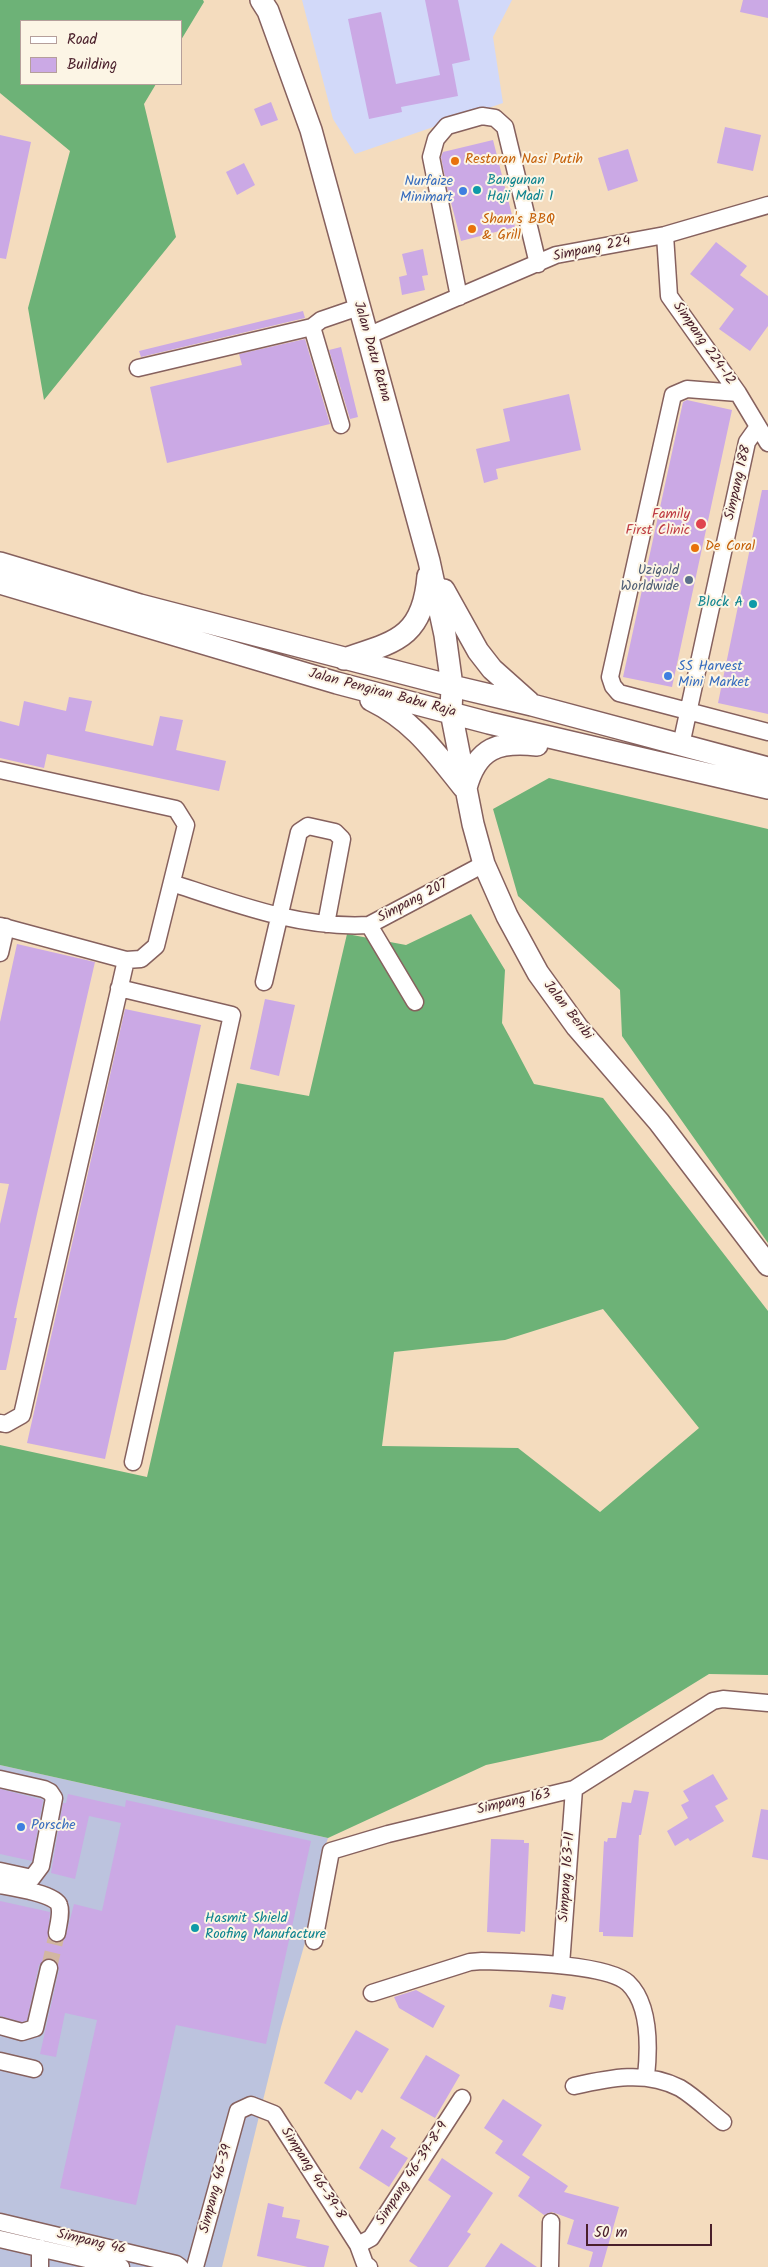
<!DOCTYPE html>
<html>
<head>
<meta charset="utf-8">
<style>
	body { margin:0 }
	#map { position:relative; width:768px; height:2267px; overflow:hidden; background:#f4dcbe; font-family:Kalam,sans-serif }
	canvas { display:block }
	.legend { position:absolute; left:20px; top:20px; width:162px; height:65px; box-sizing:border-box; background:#fcf5e5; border:1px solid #b59f9b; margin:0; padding:6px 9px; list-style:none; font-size:15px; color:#4a1f2b }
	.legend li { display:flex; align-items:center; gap:10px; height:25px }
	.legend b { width:25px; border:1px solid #b59f9b }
	.scale { position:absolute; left:586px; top:2224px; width:126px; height:22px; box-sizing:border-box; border:2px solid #4a1f2b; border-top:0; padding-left:6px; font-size:15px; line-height:18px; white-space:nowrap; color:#4a1f2b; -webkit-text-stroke:4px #fcf5e5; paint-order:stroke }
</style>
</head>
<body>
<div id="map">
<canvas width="768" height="2267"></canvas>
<ul class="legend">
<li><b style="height:6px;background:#fff"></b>Road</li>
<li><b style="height:14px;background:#cba9e5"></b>Building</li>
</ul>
<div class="scale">50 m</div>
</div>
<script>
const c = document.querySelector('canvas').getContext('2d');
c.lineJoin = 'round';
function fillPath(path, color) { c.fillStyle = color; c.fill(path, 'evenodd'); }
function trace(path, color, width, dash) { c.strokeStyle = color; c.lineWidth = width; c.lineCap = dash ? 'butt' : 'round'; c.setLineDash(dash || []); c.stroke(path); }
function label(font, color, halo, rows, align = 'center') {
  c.font = font + ' Kalam,sans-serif'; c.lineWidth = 4; c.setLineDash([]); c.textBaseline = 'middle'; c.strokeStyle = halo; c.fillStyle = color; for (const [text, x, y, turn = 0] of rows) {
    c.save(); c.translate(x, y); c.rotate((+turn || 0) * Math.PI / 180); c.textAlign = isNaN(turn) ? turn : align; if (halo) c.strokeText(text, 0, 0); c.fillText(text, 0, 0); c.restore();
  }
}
fillPath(new Path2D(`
	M302 0H512L493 37 503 103 355 154 333 119Z`), '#d2d9f9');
fillPath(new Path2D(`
	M0 1765 328 1838 325 1847 331 1851 281 2027 222 2267H0Z`), '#bcc3de');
fillPath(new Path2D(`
	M0 0H203L204 2 181 40V21H21V84H156L144 104 176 237 44 400 28 308 70 151 0 93Z
	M549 778 768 829V1243L622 1036 620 990 518 896 493 809Z
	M471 914 505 970 502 1023 534 1084 603 1098 768 1311V1675L709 1674 602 1740 486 1765 328 1838 0 1765V1445L147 1477 237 1083 309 1096 347 934 406 945ZM603 1309 699 1428 600 1512 518 1448 382 1446 394 1352 505 1340Z`), '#6db277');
fillPath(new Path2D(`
	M425 0H458L470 60 452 64 458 96 401 107 402 112 369 119 348 19 381 12 396 84 440 75Z
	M743 0H768V18L740 12Z
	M271 102 278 120 261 126 254 109Z
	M725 127 761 135 753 171 717 163Z
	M0 135 31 142 6 259 0 258Z
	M493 140 515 227 461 241 447 187 441 157 443 152Z
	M628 149 638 181 608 191 598 158Z
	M244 163 255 185 237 195 226 172Z
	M716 242 747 266 740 275 768 296V326L750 351 719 329 734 309 690 274Z
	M423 249 428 275 422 276 425 290 402 295 399 277 407 275 402 254Z
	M303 311 305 318 141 357 139 351Z
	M305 339 330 424 167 463 150 387 242 365 239 354Z
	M341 347 358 417 350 419 329 350Z
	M569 394 581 450 496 469 498 479 484 483 476 449 510 441 503 409Z
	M687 400 732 410 672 687 623 677 683 402Z
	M762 490H768V714L718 703Z
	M69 697 92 701 85 731 153 746 160 716 183 720 176 750 226 761 219 791 47 754 44 768 0 758V721L19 726 24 701 66 711Z
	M17 944 95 962 37 1214 14 1318H17L6 1370H0V1224L9 1184 0 1183V1022Z
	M265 999 295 1005 279 1076 250 1069Z
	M125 1009 201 1025 105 1459 27 1443Z
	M713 1774 728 1799 715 1806 724 1821 690 1841 688 1838 675 1846 667 1831 688 1818 681 1805 689 1801 683 1791Z
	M0 1789 43 1800 32 1861 0 1854Z
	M634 1790 649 1792 641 1835H639L633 1937 603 1936V1932H599L604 1841 607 1842 608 1838H616L622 1802 631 1803Z
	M68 1794 125 1807 126 1800 311 1841 266 2044 176 2025 136 2205 60 2188 97 2020 65 2013 56 2057 40 2054 59 1970 56 1961 47 1958 39 1965 27 2020 22 2022 0 2016V1901L50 1912 48 1936 56 1943 65 1939 74 1904 102 1911 121 1823 89 1816 75 1879 51 1873 63 1803H66Z
	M761 1809 768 1810V1860L752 1857Z
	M491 1839 524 1840V1843H529L525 1932 521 1931 520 1934 487 1932Z
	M416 1990 445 2006 433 2028 399 2008 394 1997Z
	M552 1994 566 1997 563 2010 549 2007Z
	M356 2030 389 2049 362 2093 357 2090 351 2100 324 2083Z
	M426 2055 460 2075 435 2118 400 2098Z
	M503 2099 542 2125 522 2155 568 2186 564 2192 619 2207 602 2267H589L593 2252 567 2244 574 2220 552 2212 544 2215 518 2196 530 2177 495 2153 503 2141 484 2128Z
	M382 2129 396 2138 390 2147 408 2158 389 2187 359 2168Z
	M442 2158 493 2193 467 2232 471 2234 448 2267H418L409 2261 451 2196 428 2180Z
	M268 2203 284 2207 282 2217 300 2220 296 2238 329 2246 324 2267H308L257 2256Z
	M501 2243 537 2267H485Z`), '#cba9e5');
trace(new Path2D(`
	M49 1968 57 1933`), '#d2b6a1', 16, [16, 8]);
const minor = new Path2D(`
	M665 235 669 296 738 393 768 443
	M459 297 431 157 436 139 447 126 482 116 495 118 505 127 538 264
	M312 327 341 425
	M367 336 556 255 665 235 768 205
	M138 368 312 327 321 320 359 307
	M738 393 687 389 673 395 610 677 613 686 619 693 768 732
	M681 745 747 442 757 428
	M0 770 176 809 186 825 156 946 141 959 126 960 0 926
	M172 883C236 904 301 929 369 925L484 864
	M369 925 415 1002
	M0 953 6 927
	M264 982 299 832 308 826 335 832 342 839 326 924
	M119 988 232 1015 133 1462
	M0 1423 6 1424 22 1415 126 960
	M0 1779 44 1789 50 1792 54 1798 41 1866 32 1878 0 1871
	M0 1885C11 1887 56 1894 59 1905 62 1913 58 1925 57 1933
	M314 1941 331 1851 388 1834 574 1789 713 1701 723 1699 768 1703
	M561 1965 574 1789
	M372 1993 470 1962 482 1961C513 1962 606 1963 628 1983 651 2005 649 2049 646 2077
	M0 2026 22 2032 35 2028 49 1968
	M0 2061 34 2069
	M574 2086C609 2078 646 2070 680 2088 695 2097 709 2111 723 2122
	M0 2222 176 2264 180 2267
	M0 2239 121 2267
	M358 2245 371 2238 462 2098
	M40 2267V2248
	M195 2267 238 2111 251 2105 274 2114 358 2245 365 2264 369 2267
	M550 2267 551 2222`);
const major = new Path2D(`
	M261 0 268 11 311 130 429 561 445 635 452 686 451 712 473 824 484 864 507 916 538 973 577 1027 659 1122 768 1265
	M0 563 140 605 452 686 532 705 768 768
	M0 583 337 683 489 723 768 788
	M444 590 478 651 492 669 529 702
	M344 659C395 642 423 638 428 576
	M371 700C414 721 435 752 464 788
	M466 788C477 747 499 741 537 745`);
trace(minor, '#86615e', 19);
trace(major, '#86615e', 24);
trace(minor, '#fff', 16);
trace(major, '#fff', 21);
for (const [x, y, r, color] of [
	[455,161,5,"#e8710a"],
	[477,190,5,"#0f9aa8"],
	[463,191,5,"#3f7fe0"],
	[472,229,5,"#e8710a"],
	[701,524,6,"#e0444e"],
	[695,548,5,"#e8710a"],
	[689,580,5,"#5c6f8a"],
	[753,604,5,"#0f9aa8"],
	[668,676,5,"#3f7fe0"],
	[21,1827,5,"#3f7fe0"],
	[195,1928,5,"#0f9aa8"]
]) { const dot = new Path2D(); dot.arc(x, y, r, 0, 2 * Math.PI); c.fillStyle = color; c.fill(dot); trace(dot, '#fcf5e5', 2); }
label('14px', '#c56008', '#fcf5e5', [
	["Restoran Nasi Putih",465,161],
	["Sham's BBQ",482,221],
	["& Grill",482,237],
	["De Coral",705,548]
], 'left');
label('14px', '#0d838f', '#fcf5e5', [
	["Bangunan",487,182],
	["Haji Madi 1",487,198],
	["Block A",743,604,"right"],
	["Hasmit Shield",205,1920],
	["Roofing Manufacture",205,1936]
], 'left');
label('14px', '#366cbe', '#fcf5e5', [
	["Nurfaize",453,183,"right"],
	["Minimart",453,199,"right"],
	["SS Harvest",678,668],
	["Mini Market",678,684],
	["Porsche",31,1827]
], 'left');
label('14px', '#4a1f2b', '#fcf5e5', [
	["Simpang 224",592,250,-12],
	["Simpang 224-12",703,344,55],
	["Jalan Datu Ratna",371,352,74],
	["Simpang 188",739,483,-77],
	["Jalan Pengiran Babu Raja",382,694,15],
	["Simpang 207",413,902,-28],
	["Jalan Beribi",567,1011,52],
	["Simpang 163",514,1803,-13],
	["Simpang 163-11",568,1877,-86],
	["Simpang 46-39-8",312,2174,57],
	["Simpang 46-39-8-9",413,2174,-57],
	["Simpang 46-39",217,2189,-75],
	["Simpang 46",91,2243,13]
]);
label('14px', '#be3a42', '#fcf5e5', [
	["Family",690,516],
	["First Clinic",690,532]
], 'right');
label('14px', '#4e5e75', '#fcf5e5', [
	["Uzigold",679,572],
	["Worldwide",679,588]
], 'right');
</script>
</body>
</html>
